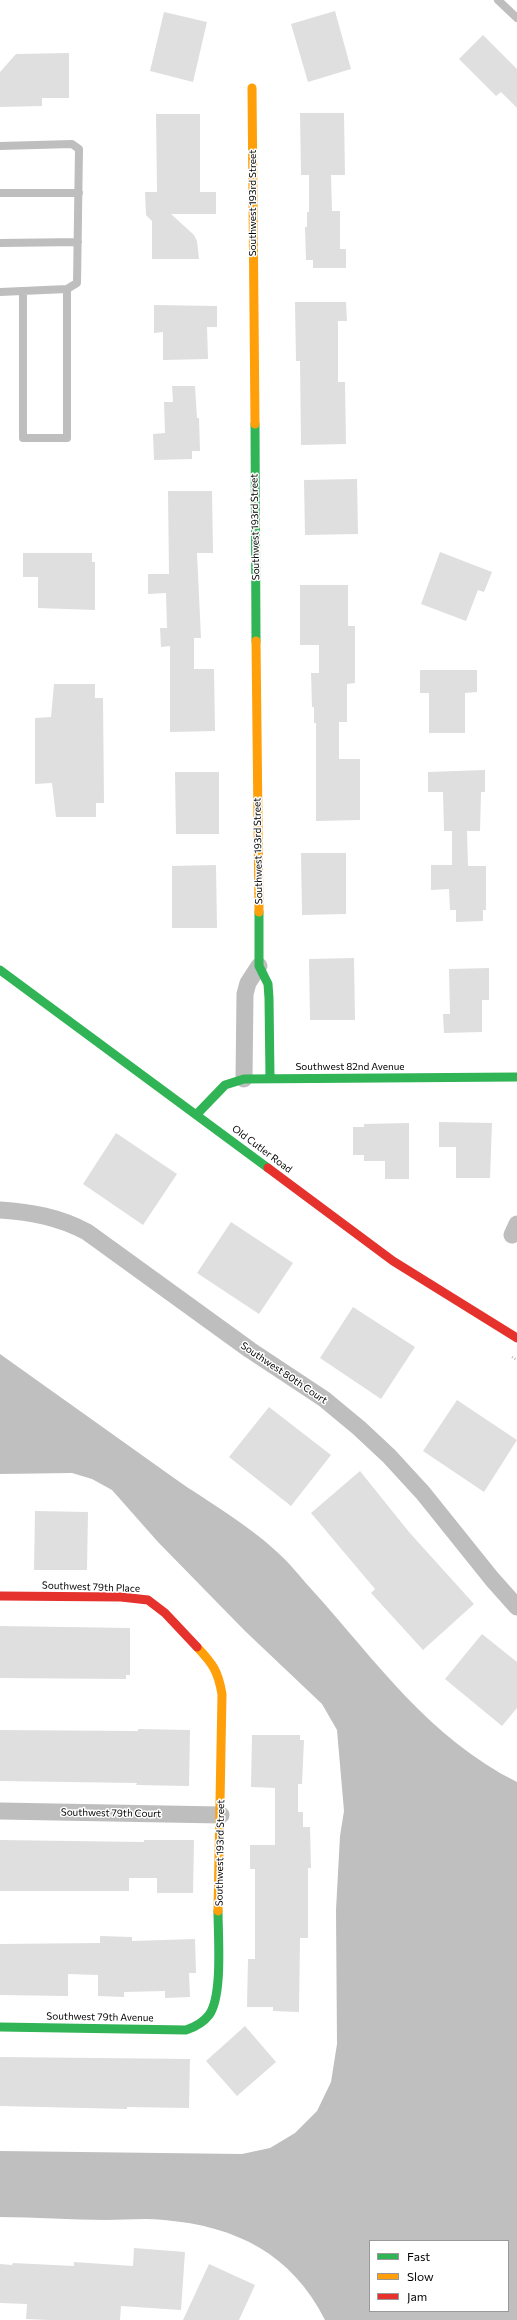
<!DOCTYPE html>
<html>
<head>
<meta charset="utf-8">
<style>
	body { margin:0 }
	#map { position:relative; width:517px; height:2320px; overflow:hidden; background:#fff; font-family:Commissioner,sans-serif }
	canvas { display:block }
	.legend { position:absolute; left:369px; top:2240px; width:140px; height:72px; box-sizing:border-box; background:#fff; border:1px solid #999; margin:0; padding:5px 7px; list-style:none; font-size:12px; color:#000 }
	.legend li { display:flex; align-items:center; gap:8px; height:20px }
	.legend b { width:20px; border:1px solid #999 }
</style>
</head>
<body>
<div id="map">
<canvas width="517" height="2320"></canvas>
<ul class="legend">
<li><b style="height:5px;background:#30b455"></b>Fast</li>
<li><b style="height:5px;background:#ff9f0a"></b>Slow</li>
<li><b style="height:5px;background:#e5322d"></b>Jam</li>
</ul>
</div>
<script>
const c = document.querySelector('canvas').getContext('2d');
c.lineJoin = 'round';
function fillPath(path, color) { c.fillStyle = color; c.fill(path, 'evenodd'); }
function trace(path, color, width, dash) { c.strokeStyle = color; c.lineWidth = width; c.lineCap = dash ? 'butt' : 'round'; c.setLineDash(dash || []); c.stroke(path); }
function label(font, color, halo, rows, align = 'center') {
  c.font = font + ' Commissioner,sans-serif'; c.lineWidth = 3; c.setLineDash([]); c.textBaseline = 'middle'; c.strokeStyle = halo; c.fillStyle = color; for (const [text, x, y, turn = 0] of rows) {
    c.save(); c.translate(x, y); c.rotate((+turn || 0) * Math.PI / 180); c.textAlign = isNaN(turn) ? turn : align; if (halo) c.strokeText(text, 0, 0); c.fillText(text, 0, 0); c.restore();
  }
}
fillPath(new Path2D(`
	M0 1354C58 1395 116 1437 174 1478 208 1502 246 1523 276 1551 290 1563 301 1578 313 1591 377 1662 429 1738 517 1782V2320H325C292 2254 236 2226 164 2220 145 2218 125 2220 106 2220 71 2220 35 2217 0 2217V2151L242 2154 270 2148 295 2133 317 2111 331 2082 337 2044 336 1910 340 1836 344 1811 337 1730 322 1704 245 1631 158 1542 112 1490 92 1479 72 1473 0 1474ZM370 2241H508V2311H370Z`), '#bfbfbf');
fillPath(new Path2D(`
	M335 11 351 69 308 82 291 24Z
	M164 12 207 22 193 82 150 71Z
	M483 35 517 69V108L501 92 496 96 459 59Z
	M69 53V98H42V106L0 107V72L16 54Z
	M300 113H344L345 175H331L332 211H340V249H346V268H313V260H306L305 227H307V212H309V175H301Z
	M156 114H200V192H216V214H171L194 235 197 241 199 259H152V221L146 215 145 192H157Z
	M295 302H346L347 321H338V382H345L346 444 301 445 300 361H296Z
	M154 305 217 306V327H207L208 359 163 360V332L154 333Z
	M172 386H195L197 418H199L200 451H192V459L154 460 153 434 165 433 164 402H173Z
	M357 479 358 534 305 535 304 480Z
	M168 491H212L213 553H197L201 638H194V669H214L215 731 170 732V646L161 647 160 628H167L166 593 148 594V574H169Z
	M440 552 492 572 484 592 478 590 466 621 421 604Z
	M23 553H92V562H95V610L38 608V577H23Z
	M300 585H348V626H355V683L347 684V722H339V759H360V820L316 821V723H314V707H312L311 673H319V645H300Z
	M420 670H477V692L465 693V733H429V693H420Z
	M54 684H95V698H103L104 803H96V817H56L52 783 35 784V718L51 717Z
	M485 770V792H481L480 831H467L468 866H486V910H483V921L456 922V910H450L449 889 431 890V865H452V831H444L443 792H428V772Z
	M175 772H219V834H176Z
	M301 853H346V914L302 915Z
	M216 865 217 928H172V866Z
	M354 958 355 1020H310L309 959Z
	M489 968V1000H482V1032L444 1033 443 1014H450L449 969Z
	M439 1122 492 1123 490 1178H456V1147H439Z
	M409 1123V1179H385V1161H364V1155H353V1127H364V1124Z
	M116 1133 177 1174 143 1225 83 1184Z
	M231 1222 293 1263 259 1314 197 1273Z
	M353 1307 415 1347 381 1399 320 1358Z
	M457 1400 517 1440 484 1492 423 1451Z
	M269 1407 331 1455 291 1506 229 1457Z
	M360 1471 409 1532 474 1604 423 1650 371 1593 375 1589 311 1513Z
	M35 1511 88 1512 87 1570H34Z
	M0 1626 130 1628V1675H126V1679L0 1678Z
	M482 1634 517 1662V1708L502 1726 445 1679Z
	M138 1729 190 1730 189 1786 136 1785 137 1783 0 1781V1730L138 1731Z
	M252 1735H300V1740H304L302 1784H298V1812H303V1827H310L311 1868H308V1938H300L299 2012 273 2011V2007H247L248 1959H255V1869H250V1845H275V1788L251 1787Z
	M0 1840 144 1842V1840H194L193 1893H157V1878H129V1891H0Z
	M100 1936 132 1937V1941L195 1939 196 1973H189L190 1997 165 1998V1991L124 1992V1997L98 1996V1975L68 1974V1996L0 1995V1944L100 1943Z
	M245 2026 276 2062 237 2096 206 2061Z
	M0 2057 190 2059 189 2108 127 2107V2109L0 2106Z
	M134 2248 185 2252 181 2310 121 2306 120 2320H49L26 2319 27 2304 0 2303V2264L12 2265 13 2263 74 2266V2262L133 2266Z
	M209 2264 255 2285 239 2320H183Z`), '#dfdfdf');
trace(new Path2D(`
	M512 1357 517 1360`), '#b9b9b9', 2.5, [1, 2]);
trace(new Path2D(`
	M498 0 517 18
	M0 146 72 144 79 149 77 283 67 289 0 292
	M0 193H79
	M0 243 78 242
	M23 291V438H67V289`), '#bebebe', 8);
trace(new Path2D(`
	M244 1079 245 994 248 983 259 966
	M0 1210C31 1212 59 1217 87 1232L250 1350 324 1399 359 1428 389 1456 423 1493 492 1579 517 1607
	M512 1235 517 1224
	M0 1811 221 1815`), '#bebebe', 17);
trace(new Path2D(`
	M255 424 256 641
	M259 912V966L268 984 269 998 270 1078
	M0 970 268 1168
	M197 1114 225 1085 244 1079 517 1077
	M0 2027 186 2030C195 2027 203 2023 209 2015 223 1996 218 1936 218 1911`), '#30b455', 9);
trace(new Path2D(`
	M252 88 255 424
	M256 641 259 912
	M197 1647C213 1664 218 1671 222 1694L218 1911`), '#ff9f0a', 9);
trace(new Path2D(`
	M268 1168 393 1261 517 1338
	M0 1596 121 1597 148 1600 165 1613 197 1647`), '#e5322d', 9);
label('10px', '#000', '#fff', [
	["Southwest 193rd Street",253,203,-90],
	["Southwest 193rd Street",255,527,-91],
	["Southwest 193rd Street",258,851,-91],
	["Southwest 82nd Avenue",350,1067],
	["Old Cutler Road",262,1149,37],
	["Southwest 80th Court",284,1373,34],
	["Southwest 79th Place",91,1587,2],
	["Southwest 79th Court",111,1813,1],
	["Southwest 193rd Street",220,1853,-89],
	["Southwest 79th Avenue",100,2017,1]
]);
</script>
</body>
</html>
